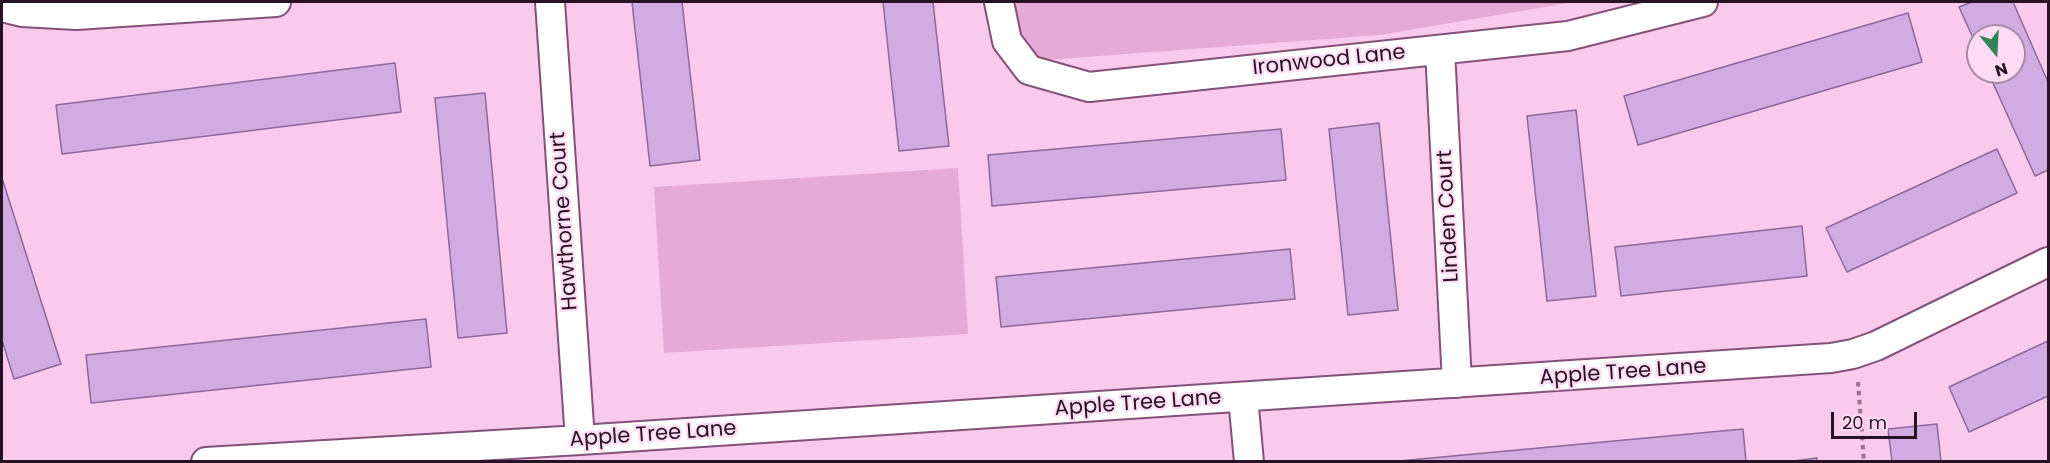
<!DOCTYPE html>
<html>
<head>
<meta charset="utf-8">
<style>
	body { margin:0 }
	#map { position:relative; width:2050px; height:463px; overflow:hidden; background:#f9caec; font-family:Poppins,sans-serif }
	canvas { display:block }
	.frame { position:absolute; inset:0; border:3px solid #271323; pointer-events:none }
	.north { position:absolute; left:1966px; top:24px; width:60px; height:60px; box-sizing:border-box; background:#ffdbf5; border:2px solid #a98ba1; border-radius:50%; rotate:162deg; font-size:16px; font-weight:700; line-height:24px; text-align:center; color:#271323 }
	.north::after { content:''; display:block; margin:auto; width:21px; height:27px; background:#318456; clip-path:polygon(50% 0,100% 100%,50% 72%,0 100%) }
	.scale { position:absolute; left:1831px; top:412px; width:86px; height:27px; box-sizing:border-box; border:3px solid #271323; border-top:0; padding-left:8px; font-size:18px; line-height:21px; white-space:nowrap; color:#271323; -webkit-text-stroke:4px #ffdbf5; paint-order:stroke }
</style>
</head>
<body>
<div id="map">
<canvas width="2050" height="463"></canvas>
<div class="frame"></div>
<div class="north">N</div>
<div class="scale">20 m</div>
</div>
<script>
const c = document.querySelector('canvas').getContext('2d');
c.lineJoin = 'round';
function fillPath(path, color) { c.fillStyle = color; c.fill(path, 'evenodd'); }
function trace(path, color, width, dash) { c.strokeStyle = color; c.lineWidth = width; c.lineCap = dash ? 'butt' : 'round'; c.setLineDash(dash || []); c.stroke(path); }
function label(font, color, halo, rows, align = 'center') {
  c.font = font + ' Poppins,sans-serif'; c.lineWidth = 4.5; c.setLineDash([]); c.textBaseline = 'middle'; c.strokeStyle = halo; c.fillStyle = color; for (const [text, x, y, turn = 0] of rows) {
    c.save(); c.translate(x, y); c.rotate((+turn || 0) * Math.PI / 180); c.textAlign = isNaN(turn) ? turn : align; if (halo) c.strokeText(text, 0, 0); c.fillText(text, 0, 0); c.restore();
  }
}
fillPath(new Path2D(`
	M1014 2H1574L1380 35 1019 62Z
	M958 168 968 334 664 353 654 187Z`), '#e6aad7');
const building = new Path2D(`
	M632 2H682L700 160 650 166Z
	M883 2H933L949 146 899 151Z
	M1972 2H2013L2048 82V170L2035 176 1988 72H2014V36H1978V49L1959 7Z
	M1908 13 1922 62 1638 145 1624 96Z
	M395 63 401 112 62 154 56 105Z
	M485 93 507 333 458 338 435 98Z
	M1576 110 1596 296 1547 301 1527 116Z
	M1379 123 1398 310 1348 315 1329 129Z
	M1281 129 1286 180 992 206 988 155Z
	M1997 149 2017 193 1847 272 1826 228Z
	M2 178 61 364 14 379 2 340Z
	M1802 226 1807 276 1621 296 1615 247Z
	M1290 249 1295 299 1001 327 996 277Z
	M426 319 431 367 91 403 86 355Z
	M2048 341V396L1969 432 1949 387Z
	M1937 424 1941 462H1892L1888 429Z
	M1743 429 1746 462H1399V461Z
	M1817 458V462H1785Z`);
fillPath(building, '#d2abe2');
trace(building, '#8c689b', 1.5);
const minor = new Path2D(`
	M550 2 580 440
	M999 2 1007 41 1029 70 1089 87 1568 36 1703 2
	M2 7 22 12 76 15 276 2
	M1440 50 1457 383
	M1243 397 1249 462
	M206 462 580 440 1831 358 1853 354 1876 346 2048 262`);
trace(minor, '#845279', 32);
trace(new Path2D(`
	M1858 382 1864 462`), '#97748e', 4, [4.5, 4.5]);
trace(minor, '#fff', 28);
label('21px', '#271323', '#ffdbf5', [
	["Ironwood Lane",1329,61,-6],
	["Linden Court",1449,216,-93],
	["Hawthorne Court",565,221,-94],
	["Apple Tree Lane",1623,373,-4],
	["Apple Tree Lane",1138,404,-4],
	["Apple Tree Lane",653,435,-4]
]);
</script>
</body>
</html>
